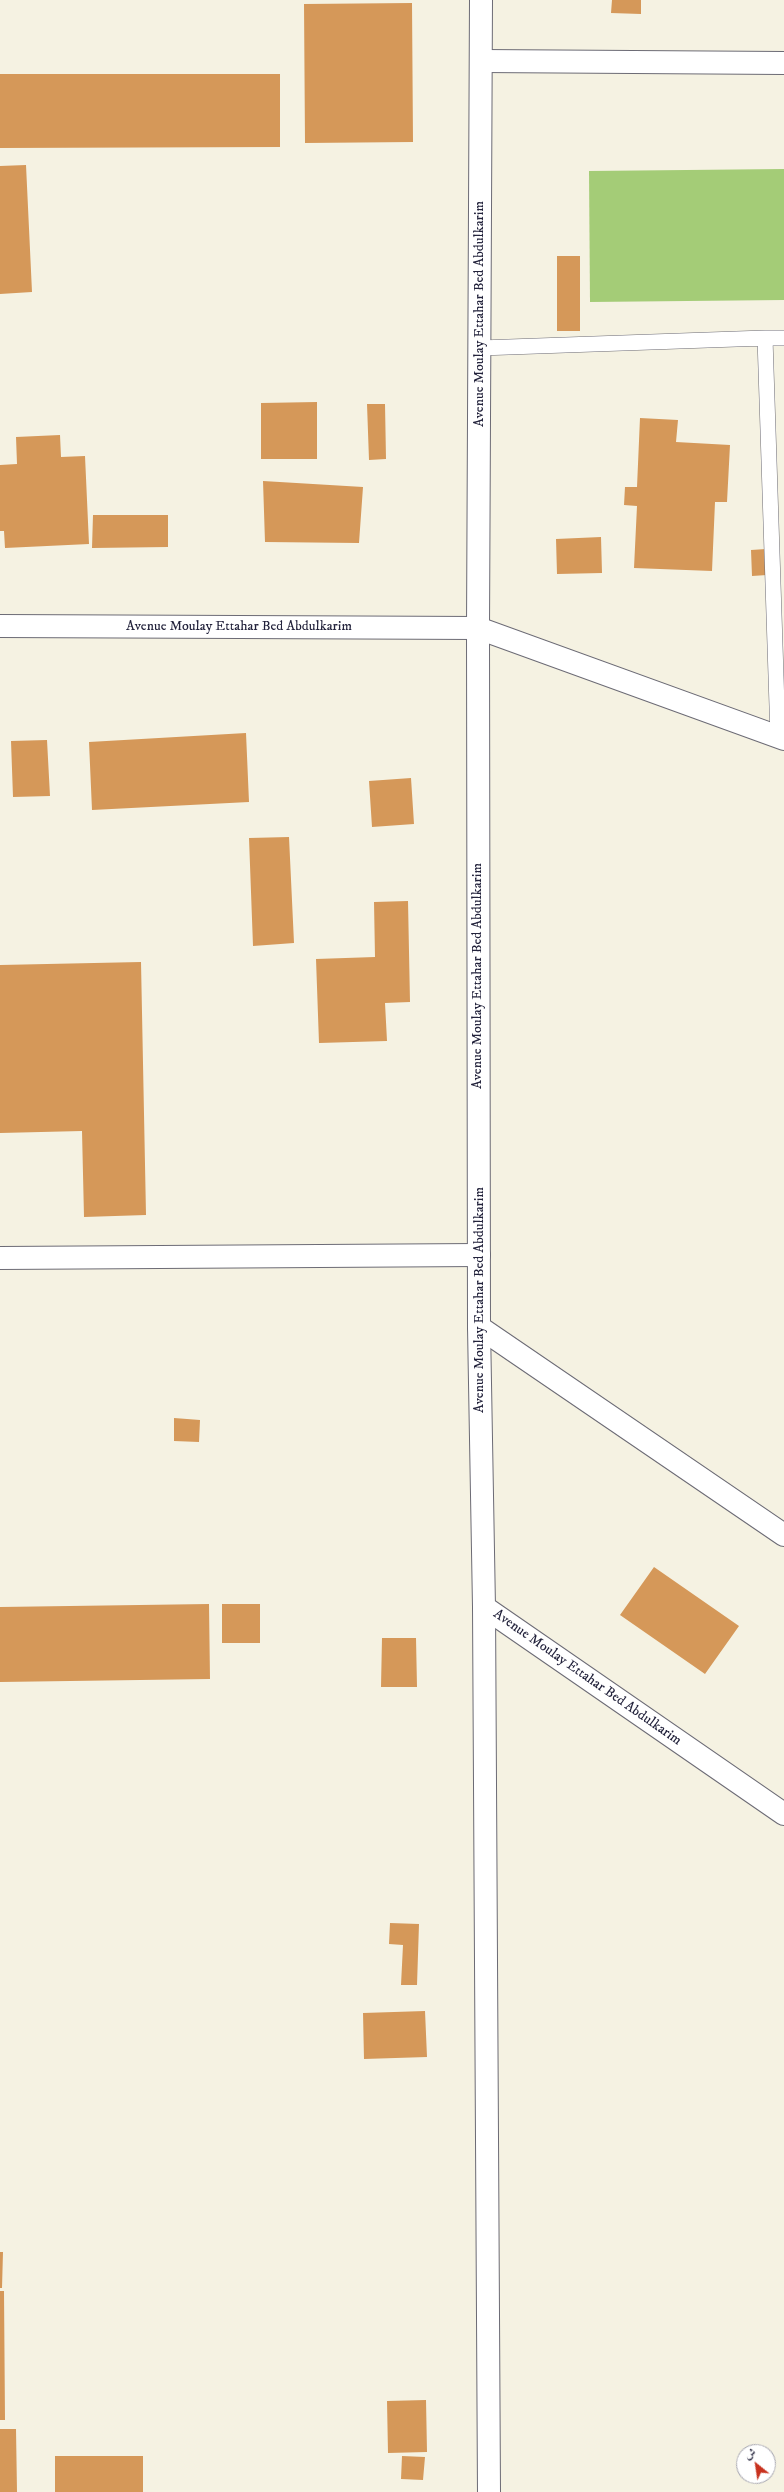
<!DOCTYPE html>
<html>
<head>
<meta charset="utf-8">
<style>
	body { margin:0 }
	#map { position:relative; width:784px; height:2492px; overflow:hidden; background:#f5f2e2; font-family:"IM FELL DW Pica",Amiri,serif }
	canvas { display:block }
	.north { position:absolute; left:736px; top:2444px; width:40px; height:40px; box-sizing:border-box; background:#fff; border:1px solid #a7a7b1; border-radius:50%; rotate:330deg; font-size:11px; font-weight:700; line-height:16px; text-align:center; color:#22223b }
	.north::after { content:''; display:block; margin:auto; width:14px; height:18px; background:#c8321e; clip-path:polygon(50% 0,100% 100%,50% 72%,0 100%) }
</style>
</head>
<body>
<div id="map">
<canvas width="784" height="2492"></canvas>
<div class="north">ش</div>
</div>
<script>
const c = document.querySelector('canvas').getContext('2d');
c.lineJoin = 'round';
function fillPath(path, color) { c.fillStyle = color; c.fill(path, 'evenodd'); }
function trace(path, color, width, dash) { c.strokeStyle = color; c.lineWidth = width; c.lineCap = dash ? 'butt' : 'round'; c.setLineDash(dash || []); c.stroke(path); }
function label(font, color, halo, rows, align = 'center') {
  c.font = font + ' "IM FELL DW Pica",serif'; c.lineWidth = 4; c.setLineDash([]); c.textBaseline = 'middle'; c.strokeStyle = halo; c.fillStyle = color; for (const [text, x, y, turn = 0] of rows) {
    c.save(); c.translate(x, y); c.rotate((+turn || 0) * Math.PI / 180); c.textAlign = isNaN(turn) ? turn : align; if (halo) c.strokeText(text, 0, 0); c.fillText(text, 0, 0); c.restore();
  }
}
fillPath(new Path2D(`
	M784 169V300L590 302 589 171Z`), '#a4cc77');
fillPath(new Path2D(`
	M612 0H641V14L611 13Z
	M412 3 413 142 305 143 304 4Z
	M0 74H280V147L0 148Z
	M26 165 32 292 0 294V166Z
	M557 256H580V331H557Z
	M317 402V459H261V403Z
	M367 404H385L386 459 369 460Z
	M640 418 678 420 676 442 730 445 727 502H715L712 571 634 568 637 506 624 505 625 487H637Z
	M60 435 61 457 85 456 89 544 5 548 4 531H0V465L17 464 16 437Z
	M263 481 363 487 359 543 265 542Z
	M93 515H168V547L92 548Z
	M601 537 602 573 557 574 556 539Z
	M766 549 767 575 752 576 751 550Z
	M246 733 249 802 92 810 89 742Z
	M47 740 50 796 13 797 11 741Z
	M411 778 414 824 372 827 369 781Z
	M289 837 294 943 253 946 249 838Z
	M408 901 410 1002 385 1003 387 1041 319 1043 316 959 375 957 374 902Z
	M141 962 146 1215 84 1217 82 1131 0 1133V965Z
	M174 1418 200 1420 199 1442 174 1441Z
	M654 1567 739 1626 705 1674 620 1615Z
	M209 1604 210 1679 0 1682V1607Z
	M222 1604H260V1643H222Z
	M382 1638H416L417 1687H381Z
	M390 1923 419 1924 417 1985H401L403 1945 389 1944Z
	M425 2011 427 2057 364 2059 363 2013Z
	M0 2252H3L2 2288H0Z
	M0 2291H4L5 2420H0Z
	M426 2400 427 2452 388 2453 387 2401Z
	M0 2429H16L17 2492H0Z
	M55 2456H143V2492H55Z
	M402 2456 425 2457 423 2480 401 2479Z`), '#d59859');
const lane = new Path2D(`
	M765 338H784
	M480 348 765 338 778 737`);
const street = new Path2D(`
	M482 61 784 63
	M0 626 478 628 784 739
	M0 1258 479 1255
	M479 1327 784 1535
	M484 1607 784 1814`);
const secondary = new Path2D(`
	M481 0 478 628 479 1327 484 1607 489 2492`);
trace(lane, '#6c6b75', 16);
trace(street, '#6c6b75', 24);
trace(secondary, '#6c6b75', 24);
trace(lane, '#fff', 15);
trace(street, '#fff', 22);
trace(secondary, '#fff', 22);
label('14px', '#22223b', '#fff', [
	["Avenue Moulay Ettahar Bed Abdulkarim",480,314,-90],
	["Avenue Moulay Ettahar Bed Abdulkarim",239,627],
	["Avenue Moulay Ettahar Bed Abdulkarim",478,976,-90],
	["Avenue Moulay Ettahar Bed Abdulkarim",480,1300,-90],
	["Avenue Moulay Ettahar Bed Abdulkarim",587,1678,35]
]);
</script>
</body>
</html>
